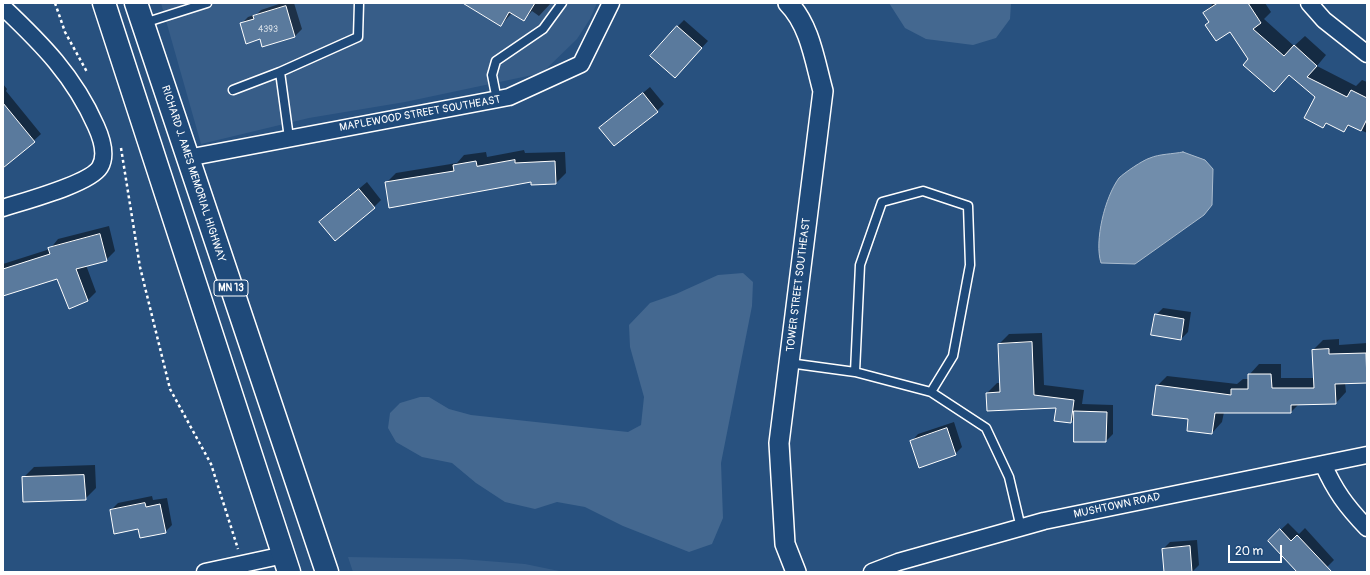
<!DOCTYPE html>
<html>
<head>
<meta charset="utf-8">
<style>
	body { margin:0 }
	#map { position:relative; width:1370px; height:575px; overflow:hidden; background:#28517f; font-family:Pangolin,sans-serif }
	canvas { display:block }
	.frame { position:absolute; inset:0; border:4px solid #fff; pointer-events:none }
	.scale { position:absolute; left:1228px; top:545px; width:54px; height:18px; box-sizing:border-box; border:2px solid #fff; border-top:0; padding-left:5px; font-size:12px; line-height:14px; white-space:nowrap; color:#fff; -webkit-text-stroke:3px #1f4a7a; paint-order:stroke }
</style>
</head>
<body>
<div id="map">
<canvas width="1370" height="575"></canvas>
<div class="frame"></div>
<div class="scale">20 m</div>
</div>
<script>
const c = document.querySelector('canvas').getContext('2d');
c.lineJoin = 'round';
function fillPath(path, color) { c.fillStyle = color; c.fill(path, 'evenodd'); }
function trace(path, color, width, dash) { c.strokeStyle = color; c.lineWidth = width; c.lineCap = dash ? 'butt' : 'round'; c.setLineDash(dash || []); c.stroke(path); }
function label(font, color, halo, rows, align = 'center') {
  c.font = font + ' Pangolin,sans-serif'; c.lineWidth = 3.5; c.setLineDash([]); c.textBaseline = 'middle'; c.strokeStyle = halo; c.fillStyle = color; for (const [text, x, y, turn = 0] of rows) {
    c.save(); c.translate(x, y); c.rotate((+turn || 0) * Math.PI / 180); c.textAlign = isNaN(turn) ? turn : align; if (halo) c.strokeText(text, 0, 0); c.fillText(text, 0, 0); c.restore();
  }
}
fillPath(new Path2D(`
	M161 3H597L590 19 577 39 542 73 405 102 309 118 201 144Z
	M348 557 461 559 525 564 564 572H353Z`), '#375d88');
fillPath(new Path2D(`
	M889 3H1011L1010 19 996 38 973 45 926 39 905 28Z
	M743 273 753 282 752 306 721 463 723 518 712 544 689 552 623 526 585 507 557 502 535 509 505 502 476 483 452 463 422 457 396 442 388 428 390 413 400 403 420 397H429L449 409 471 415 628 432 641 425 644 397 630 347 629 325 650 303 676 294 718 275Z`), '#446890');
const water = new Path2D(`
	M1183 152 1205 160 1213 169 1212 205 1204 215 1135 264 1101 263C1094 241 1105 197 1119 178 1124 173 1143 160 1150 158 1159 154 1173 154 1183 152Z`);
fillPath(water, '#718dab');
trace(water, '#aabbcd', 1);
fillPath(new Path2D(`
	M282 3H294L302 29 295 36 263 46 261 38 241 24 248 17 257 14 261 10Z
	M465 3H551L539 16 532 11 524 20 512 13 501 25Z
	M1211 3H1265L1271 12 1264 19 1294 46 1305 36 1326 55 1317 66 1356 86 1362 80 1367 82V133L1350 125 1344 131 1328 123 1323 127 1316 97 1290 74 1250 59 1230 30 1210 22 1204 13 1212 5Z
	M684 20 708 41 675 77 677 27Z
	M3 84 7 89 6 91 41 134 3 169Z
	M650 87 664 104 657 111 601 128Z
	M524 150 525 153 565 152 566 173 556 183 532 181 386 183 396 173 457 163 464 155 486 152 487 157Z
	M367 182 381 200 374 207 328 215Z
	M109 226 115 251 106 260 86 265 96 292 88 300 58 277 3 295V264L50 249 58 239Z
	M1163 308 1191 312 1188 332 1181 339 1156 315Z
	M1042 333 1044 385 1084 390 1082 404 1113 405V434L1106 441 1075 418 1071 422 1057 407 987 393 997 383H1001L999 344 1009 334Z
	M1339 339V345L1367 343V382L1345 383 1346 392 1336 403 1299 404 1291 412H1224L1222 422 1212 433 1189 418 1157 386 1167 376 1237 384 1243 379H1249V375L1259 364H1281V378H1314L1313 350 1323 340Z
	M954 422 962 447 955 454 911 442 918 434Z
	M95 465 96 488 85 499 23 478 34 467Z
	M152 496 153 500 167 498 172 525 165 532 139 528 111 510 118 503Z
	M1288 523 1299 534 1305 528 1334 560 1322 572H1298L1269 541Z
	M1197 540 1199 565 1192 572H1165L1163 549 1170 542Z`), '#0007');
const building = new Path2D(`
	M463 3H535L524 21 509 12 501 26Z
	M1218 3H1248L1261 23 1253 29 1284 56 1294 45 1317 66 1307 77 1347 97 1351 90 1367 98V119L1361 131 1348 125 1344 132 1326 123 1323 128 1304 118 1315 97 1289 75 1274 92 1243 65 1248 59 1230 32 1216 41 1205 25 1209 22 1203 13Z
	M286 6 295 37 262 47 260 39 246 44 240 23 254 19 253 16Z
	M677 26 702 48 675 78 650 56Z
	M643 93 658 112 614 146 599 128Z
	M3 103 35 142 3 168Z
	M515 160V163L555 161 556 184 531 185V182L389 208 385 182 454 171 453 165 476 161 477 166Z
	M359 189 375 208 335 241 319 222Z
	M100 234 107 261 76 269 88 301 69 309 57 279 3 296V269L50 254 48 248Z
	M1155 314 1184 319 1181 340 1151 335Z
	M1032 342 1034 395 1074 400 1071 423 1054 421 1056 408 987 411 986 393 1000 392 998 344Z
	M1329 349V354L1366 353 1367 383 1335 384 1336 404 1291 405V413H1215L1212 434 1187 431 1188 419 1152 415 1156 385 1231 395V389H1248V374H1271L1272 388H1314L1312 350Z
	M1074 411 1107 412 1106 442H1074Z
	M947 428 956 455 919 468 910 441Z
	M84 475 86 500 23 502 22 477Z
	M145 503 146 507 160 504 166 533 140 538 138 529 114 534 110 510Z
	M1280 529 1291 541 1297 535 1332 572H1297L1268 541Z
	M1190 546 1192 572H1164L1162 549Z`);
fillPath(building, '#5a7a9d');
trace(building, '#fff', 1);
const service = new Path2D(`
	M144 23 207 3
	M233 90 280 72
	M497 100 492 75 496 61 543 29 562 3
	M289 138 280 72 358 37 359 3
	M789 363 855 372 931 392 986 428 1009 477 1021 528
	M855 372 860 265 882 202 923 191 968 206 970 265 953 356 931 392`);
const minor = new Path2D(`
	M1309 3 1324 20 1367 54
	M3 7C42 44 74 76 96 126 101 137 107 155 100 167 90 184 24 201 3 208
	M187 158 509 97 581 64 611 3
	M1323 464C1335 491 1346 506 1367 528
	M205 572 284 555
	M872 572 898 562 1044 521 1367 455`);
const tertiary = new Path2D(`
	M788 3C810 25 815 62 823 91L779 443 785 544 796 572`);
const primary = new Path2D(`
	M104 3 289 572
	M136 3 327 572`);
trace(service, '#fff', 11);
trace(minor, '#fff', 19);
trace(tertiary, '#fff', 22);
trace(primary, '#fff', 25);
trace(new Path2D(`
	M55 3 65 32 87 72
	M121 148 140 267 170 389 211 464 238 549`), '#fff', 2.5, [3, 3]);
trace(service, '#1f4a7a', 8);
trace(minor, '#1f4a7a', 16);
trace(tertiary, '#1f4a7a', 19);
trace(primary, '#1f4a7a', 22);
label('9px', '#d6dee6', null, [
	["4393",268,30]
]);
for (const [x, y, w] of [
	[231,288,34]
]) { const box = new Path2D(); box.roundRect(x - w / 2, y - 8, w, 16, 3); c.fillStyle = '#1f4a7a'; c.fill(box); trace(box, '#fff', 1); }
label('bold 10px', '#fff', null, [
	["MN 13",231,288]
]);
label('11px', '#fff', '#1f4a7a', [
	["MAPLEWOOD STREET SOUTHEAST",420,114,-10],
	["RICHARD J. AMES MEMORIAL HIGHWAY",193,174,72],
	["TOWER STREET SOUTHEAST",799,285,-83],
	["MUSHTOWN ROAD",1117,506,-12]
]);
</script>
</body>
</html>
